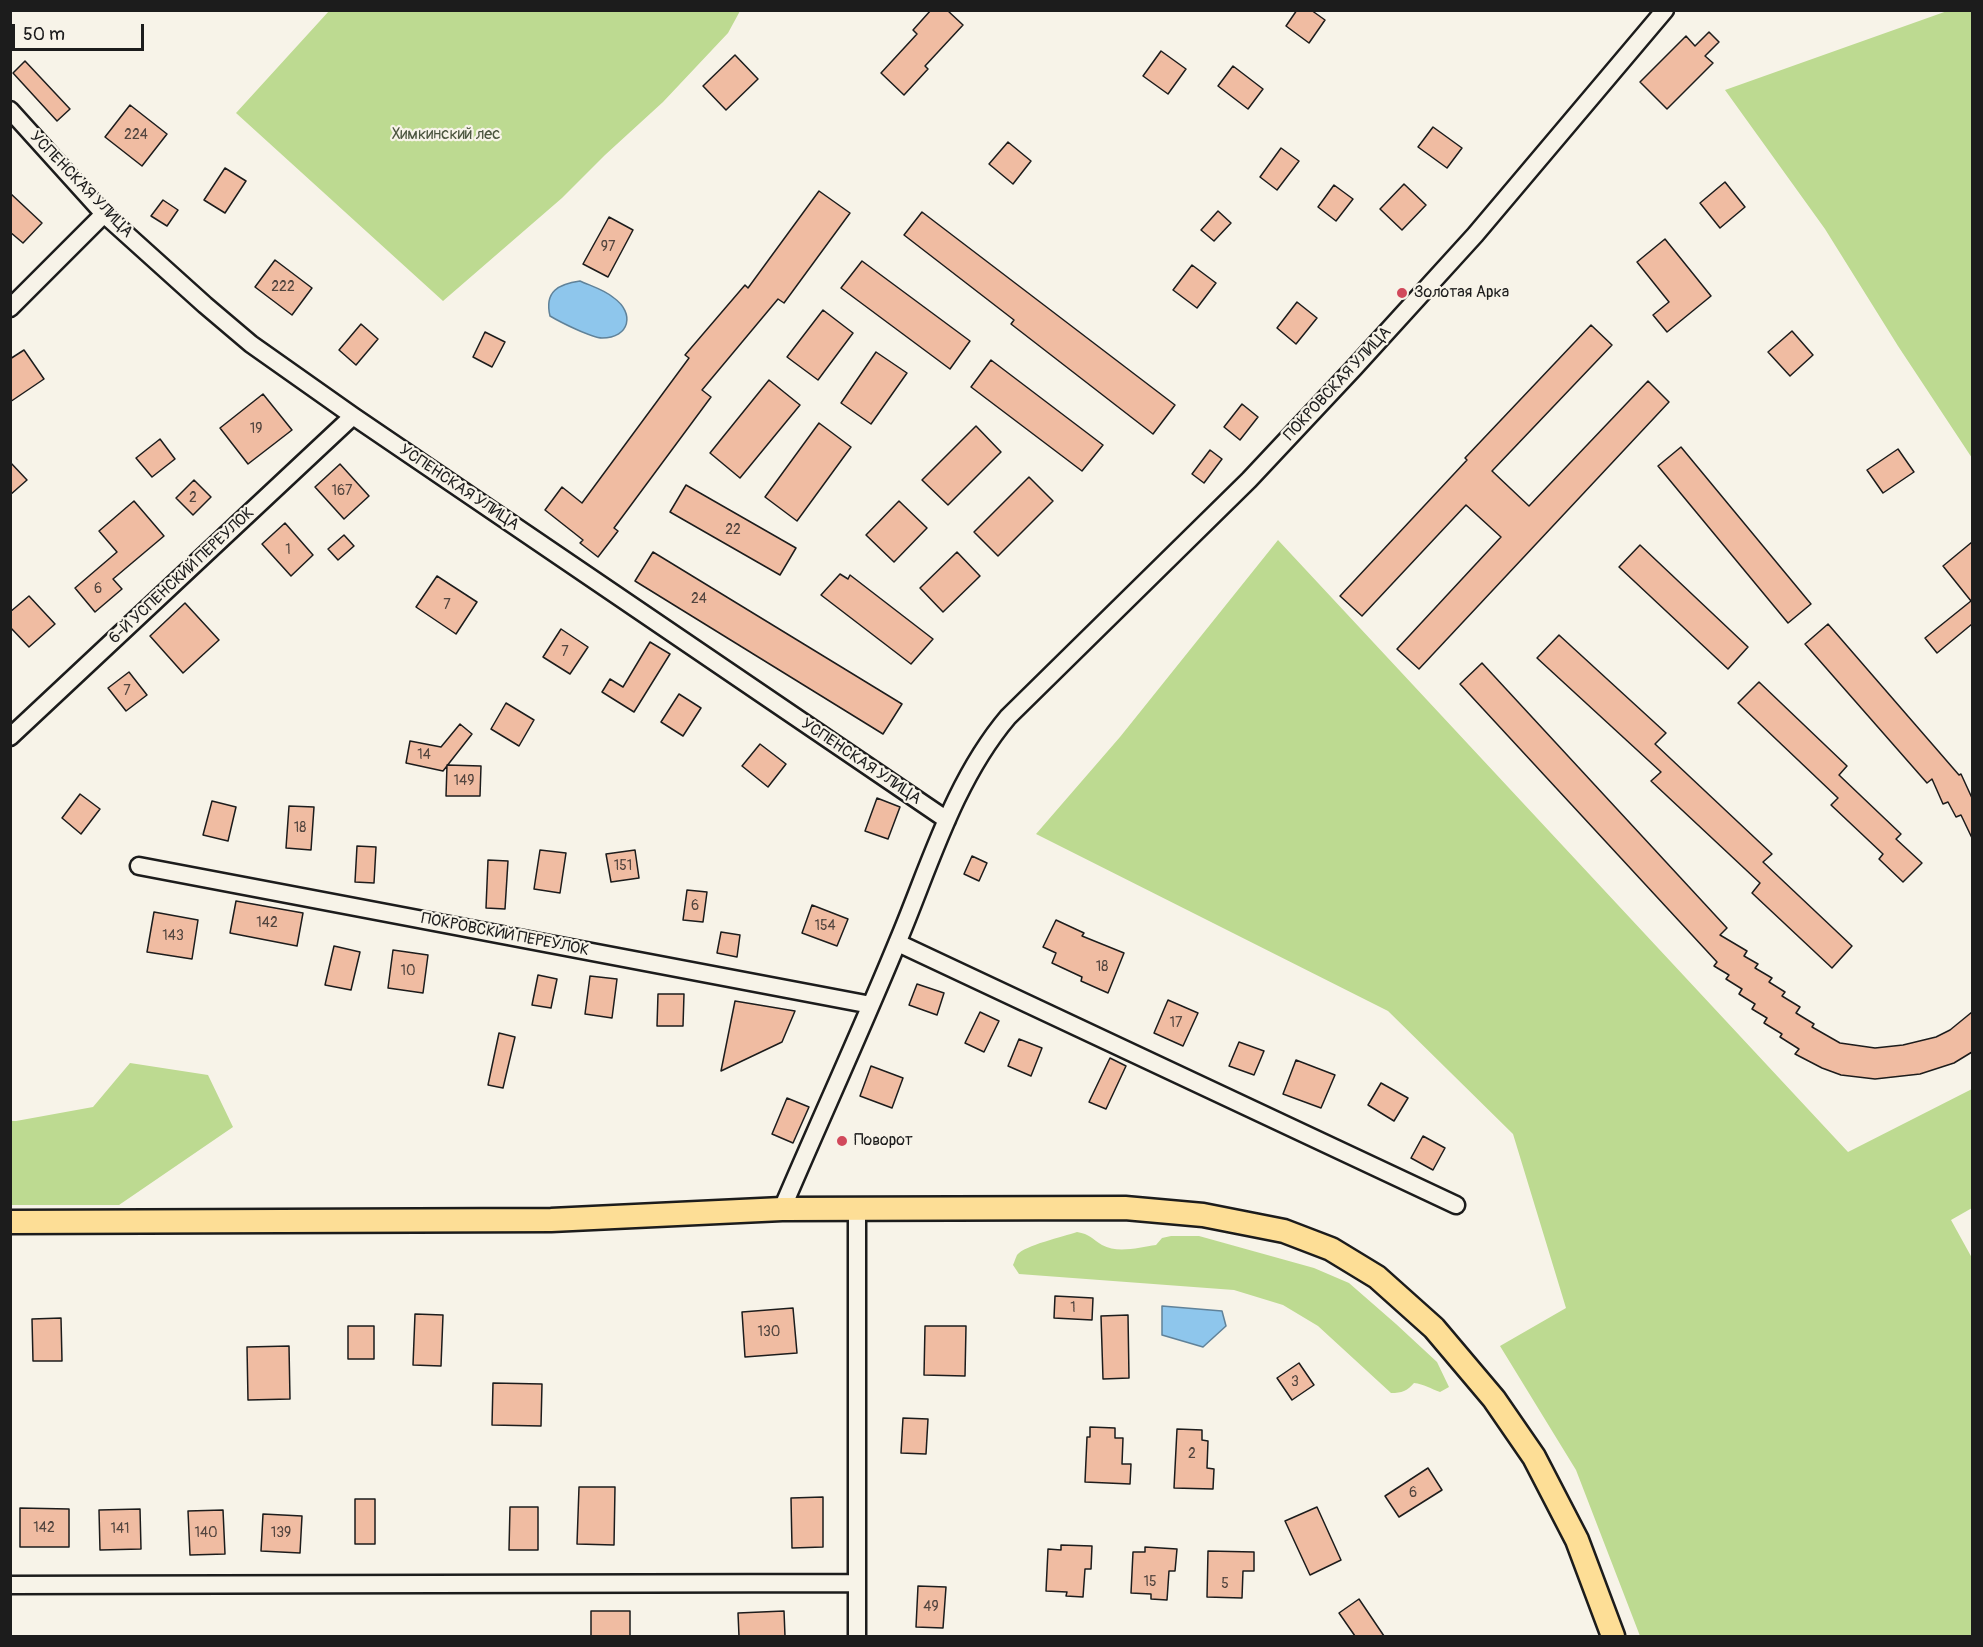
<!DOCTYPE html>
<html>
<head>
<meta charset="utf-8">
<style>
	body { margin:0 }
	#map { position:relative; width:1983px; height:1647px; overflow:hidden; background:#f7f3e8; font-family:Pangolin,sans-serif }
	canvas { display:block }
	.frame { position:absolute; inset:0; border:12px solid #1c1c1c; pointer-events:none }
	.scale { position:absolute; left:12px; top:24px; width:132px; height:27px; box-sizing:border-box; border:3px solid #1c1c1c; border-top:0; padding-left:8px; font-size:18px; line-height:21px; white-space:nowrap; color:#1c1c1c; -webkit-text-stroke:4px #f7f3e8; paint-order:stroke }
</style>
</head>
<body>
<div id="map">
<canvas width="1983" height="1647"></canvas>
<div class="frame"></div>
<div class="scale">50 m</div>
</div>
<script>
const c = document.querySelector('canvas').getContext('2d');
c.lineJoin = 'round';
function fillPath(path, color) { c.fillStyle = color; c.fill(path, 'evenodd'); }
function trace(path, color, width, dash) { c.strokeStyle = color; c.lineWidth = width; c.lineCap = dash ? 'butt' : 'round'; c.setLineDash(dash || []); c.stroke(path); }
function label(font, color, halo, rows, align = 'center') {
  c.font = font + ' Pangolin,sans-serif'; c.lineWidth = 4.5; c.setLineDash([]); c.textBaseline = 'middle'; c.strokeStyle = halo; c.fillStyle = color; for (const [text, x, y, turn = 0] of rows) {
    c.save(); c.translate(x, y); c.rotate((+turn || 0) * Math.PI / 180); c.textAlign = isNaN(turn) ? turn : align; if (halo) c.strokeText(text, 0, 0); c.fillText(text, 0, 0); c.restore();
  }
}
fillPath(new Path2D(`
	M1950 10 1972 11V458L1898 346 1825 229 1725 90Z
	M329 11V10L740 11 728 33 663 102 605 155 562 198 443 301 236 113Z
	M1278 540 1848 1152 1972 1089V1208L1951 1220 1972 1258V1636H1640L1576 1470 1500 1346 1566 1308 1513 1134 1388 1011 1036 834 1120 737Z
	M130 1063 208 1075 233 1127 119 1205H11V1121H16L93 1107Z
	M1077 1232C1090 1234 1092 1239 1102 1245 1118 1254 1140 1247 1156 1245L1162 1238 1171 1236H1199L1314 1268 1349 1283 1396 1324 1437 1362 1449 1387 1440 1392C1431 1389 1424 1384 1414 1383 1407 1391 1402 1393 1391 1393L1318 1326 1283 1305 1234 1290 1019 1274 1013 1265C1014 1263 1016 1257 1017 1255 1025 1245 1063 1237 1077 1232Z`), '#bdda91');
const water = new Path2D(`
	M580 281C591 286 605 290 614 298 635 313 630 338 602 338 592 338 560 322 550 316 544 291 559 284 580 281Z
	M1162 1306 1222 1311 1226 1326 1203 1347 1162 1335Z`);
fillPath(water, '#8ec6ec');
trace(water, '#608299', 1.5);
const building = new Path2D(`
	M931 10H947L963 25 925 66 928 69 904 95 881 73 917 34 913 30Z
	M1297 10H1311L1325 20 1309 43 1286 26Z
	M1709 32 1719 42 1705 56 1713 63 1667 109 1640 82 1686 36 1695 46Z
	M1161 51 1186 69 1168 94 1143 76Z
	M735 55 758 79 726 110 703 86Z
	M25 61 70 109 57 121 13 73Z
	M1233 66 1263 89 1248 109 1218 86Z
	M130 105 167 134 142 166 105 137Z
	M1433 127 1462 148 1447 168 1418 147Z
	M1008 142 1031 161 1013 184 989 164Z
	M1281 148 1299 161 1277 190 1260 177Z
	M225 168 246 181 225 213 204 200Z
	M1725 182 1745 207 1720 228 1700 203Z
	M1404 184 1426 205 1402 230 1380 209Z
	M1334 185 1353 199 1336 221 1318 207Z
	M819 191 850 213 784 303 778 299 702 390 711 397 614 528 618 531 598 557 580 543 583 540 545 510 562 487 582 503 689 358 685 355 745 285 748 288Z
	M10 193 42 223 23 243 10 232Z
	M163 200 178 210 167 226 151 216Z
	M1218 211 1231 223 1214 241 1201 230Z
	M922 212 1175 405 1153 434 1011 324 1014 320 904 235Z
	M609 217 633 230 608 277 583 264Z
	M1665 239 1711 296 1667 332 1653 315 1669 302 1637 262Z
	M275 260 312 288 292 315 255 287Z
	M862 261 970 341 950 369 841 288Z
	M1192 265 1216 283 1197 308 1173 290Z
	M1297 302 1317 318 1296 344 1277 328Z
	M823 310 853 333 818 380 787 357Z
	M361 324 378 339 356 365 339 350Z
	M1591 325 1612 345 1492 471 1529 506 1648 381 1669 402 1419 669 1397 649 1501 537 1466 505 1362 616 1340 596 1467 460 1465 458Z
	M1792 331 1813 355 1790 376 1768 352Z
	M485 332 505 342 492 367 473 357Z
	M24 350 44 379 10 402V359Z
	M876 352 907 373 871 424 841 403Z
	M991 360 1103 445 1082 471 971 387Z
	M769 380 800 405 740 478 710 453Z
	M263 394 292 430 248 464 220 428Z
	M1242 404 1258 417 1240 440 1224 427Z
	M819 423 851 447 797 521 765 497Z
	M976 426 1001 452 948 505 922 480Z
	M160 439 175 459 152 477 136 458Z
	M1681 447 1811 604 1788 623 1658 466Z
	M1898 449 1914 472 1883 493 1867 470Z
	M1210 450 1222 459 1204 483 1192 474Z
	M10 462 27 480 10 495Z
	M340 464 369 496 344 519 315 487Z
	M1029 477 1053 501 998 556 974 532Z
	M194 480 211 497 193 515 176 498Z
	M686 485 796 548 780 575 670 512Z
	M134 501 164 536 113 579 122 589 95 612 75 588 117 552 99 531Z
	M899 501 927 528 894 562 866 535Z
	M285 523 313 555 291 576 262 544Z
	M344 535 354 546 338 560 328 549Z
	M1972 542V624L1937 653 1925 638 1971 601 1943 566Z
	M1640 545 1748 647 1728 669 1619 567Z
	M653 552 902 704 883 734 635 581Z
	M957 552 980 576 943 612 920 588Z
	M840 574 848 579 850 575 933 639 911 664 821 595Z
	M437 576 477 602 456 634 416 607Z
	M29 596 55 624 29 647 10 627V612Z
	M185 603 219 640 183 673 150 636Z
	M1828 624 1959 775 1961 774 1972 798V838L1961 815 1956 817 1948 802 1943 804 1932 779 1927 783 1805 644Z
	M561 629 588 647 570 674 543 657Z
	M1559 635 1666 733 1655 744 1772 854 1763 862 1852 946 1832 968 1752 893 1760 883 1651 781 1661 772 1537 658Z
	M650 642 670 654 634 712 602 692 610 679 623 687Z
	M1482 663 1727 928 1720 935 1747 951 1744 956 1758 964 1755 968 1772 978 1769 982 1785 992 1782 996 1800 1007 1796 1013 1814 1024 1812 1027 1840 1043 1875 1048 1903 1045 1936 1037 1950 1030 1972 1012V1052L1954 1063 1920 1074 1875 1079 1841 1075 1822 1068 1795 1054 1799 1049 1780 1037 1782 1034 1764 1023 1767 1018 1752 1009 1755 1004 1739 994 1742 989 1726 979 1729 975 1714 966 1717 962 1460 684Z
	M129 672 147 695 126 711 108 688Z
	M1759 682 1847 766 1839 775 1901 834 1896 839 1922 863 1903 882 1879 859 1883 854 1831 805 1838 798 1738 703Z
	M679 694 701 708 683 736 661 722Z
	M506 703 534 720 519 746 491 729Z
	M460 724 472 734 443 771 406 763 410 741 441 747Z
	M760 744 786 764 768 787 742 766Z
	M447 765 481 766 480 796H446Z
	M80 794 100 809 81 834 62 818Z
	M877 798 900 807 888 839 865 831Z
	M212 801 236 807 228 841 203 835Z
	M289 806 314 807 311 850 286 848Z
	M357 846 376 847 374 883 355 882Z
	M540 850 566 853 560 893 534 889Z
	M635 850 639 878 611 882 606 854Z
	M972 856 987 863 979 881 964 874Z
	M488 860 508 861 505 909 486 908Z
	M687 890 707 892 703 922 683 920Z
	M236 901 303 913 297 946 230 933Z
	M812 905 848 919 837 946 802 933Z
	M154 912 198 920 192 959 147 952Z
	M1056 920 1084 933 1082 936 1124 953 1108 993 1081 981 1082 977 1052 963 1056 953 1043 947Z
	M721 932 740 935 737 957 717 953Z
	M334 946 360 952 351 990 325 985Z
	M393 950 428 955 423 993 388 988Z
	M538 975 557 979 551 1008 532 1005Z
	M590 976 617 979 612 1018 585 1014Z
	M917 984 944 993 937 1015 909 1005Z
	M658 994H684L683 1026H657Z
	M1168 1000 1198 1013 1183 1046 1154 1033Z
	M735 1001 795 1011 782 1042 721 1071Z
	M980 1012 999 1021 984 1052 965 1043Z
	M499 1033 515 1037 503 1088 488 1085Z
	M1019 1039 1042 1048 1031 1076 1008 1066Z
	M1239 1042 1264 1051 1254 1075 1229 1066Z
	M1110 1058 1126 1066 1106 1109 1089 1102Z
	M1296 1060 1335 1075 1321 1108 1283 1094Z
	M871 1066 903 1078 892 1108 860 1096Z
	M1381 1083 1408 1098 1394 1121 1368 1105Z
	M787 1098 809 1107 793 1143 772 1134Z
	M1423 1136 1445 1148 1433 1170 1411 1158Z
	M1055 1296 1093 1298 1092 1320 1054 1318Z
	M793 1308 797 1353 745 1357 742 1312Z
	M415 1314 443 1315 441 1366 413 1365Z
	M1128 1315 1129 1378 1103 1379 1101 1316Z
	M61 1318 62 1361H33L32 1319Z
	M348 1326H374V1359H348Z
	M925 1326H966L965 1376 924 1375Z
	M289 1346 290 1399 248 1400 247 1347Z
	M1299 1363 1314 1385 1292 1400 1277 1378Z
	M493 1383 542 1384 541 1426 492 1425Z
	M903 1418 928 1419 926 1454 901 1453Z
	M1090 1427 1115 1428V1438H1123L1122 1464H1131L1130 1484 1085 1482 1087 1437H1090Z
	M1177 1429 1202 1430V1440L1208 1441 1207 1468 1214 1469 1213 1489 1174 1488Z
	M1428 1468 1442 1490 1399 1517 1385 1496Z
	M579 1487H615L614 1545 577 1544Z
	M823 1497V1547L792 1548 791 1498Z
	M355 1499H375V1544H355Z
	M510 1507H538V1550H509Z
	M1317 1507 1341 1560 1310 1575 1285 1521Z
	M20 1508 69 1509V1547H20Z
	M140 1509 141 1549 100 1550 99 1510Z
	M223 1510 225 1554 190 1555 188 1511Z
	M263 1514 302 1516 300 1553 261 1551Z
	M1061 1545 1092 1546 1091 1569H1085L1083 1597 1066 1596 1067 1592 1046 1591 1048 1549 1061 1550Z
	M1145 1547 1177 1549 1175 1571H1169L1167 1600 1151 1599V1594L1131 1593 1133 1552H1145Z
	M1208 1551 1254 1552V1571H1243L1242 1598 1207 1597Z
	M918 1586 946 1587 943 1628 916 1627Z
	M1359 1599 1384 1636H1355L1339 1613Z
	M591 1611H630V1636H591Z
	M784 1611 785 1636H739L738 1613Z`);
fillPath(building, '#f0bca2');
trace(building, '#1c1c1c', 1.5);
const minor = new Path2D(`
	M10 110 104 214 205 305 251 344 353 416 947 820
	M10 308 104 214
	M10 737 353 416
	M139 866 871 1005
	M898 943 1456 1205
	M782 1209C820 1120 861 1031 898 941 930 865 954 781 1008 717L1249 480 1354 368 1475 235 1665 10
	M10 1585 857 1583
	M857 1636V1209`);
const major = new Path2D(`
	M10 1222 551 1220 782 1209 1125 1208 1203 1215 1284 1231 1331 1249 1377 1277 1434 1328 1494 1399 1534 1457 1577 1540 1613 1636`);
trace(minor, '#1c1c1c', 21);
trace(major, '#1c1c1c', 27);
trace(minor, '#f7f3e8', 16);
trace(major, '#fdde96', 22);
for (const [x, y, r, color] of [
	[1402,293,6,"#d1495b"],
	[842,1141,6,"#d1495b"]
]) { const dot = new Path2D(); dot.arc(x, y, r, 0, 2 * Math.PI); c.fillStyle = color; c.fill(dot); trace(dot, '#f7f3e8', 2); }
label('14px', '#51443e', null, [
	["224",136,135],
	["97",608,247],
	["222",283,287],
	["19",256,429],
	["167",342,491],
	["2",193,498],
	["22",733,530],
	["1",288,550],
	["6",98,589],
	["24",699,599],
	["7",447,605],
	["7",565,652],
	["7",127,691],
	["14",424,755],
	["149",464,781],
	["18",300,828],
	["151",623,866],
	["6",695,906],
	["142",267,923],
	["154",825,926],
	["143",173,936],
	["18",1102,967],
	["10",408,971],
	["17",1176,1023],
	["1",1073,1308],
	["130",769,1332],
	["3",1295,1382],
	["2",1192,1454],
	["6",1413,1493],
	["142",44,1528],
	["141",120,1529],
	["140",206,1533],
	["139",281,1533],
	["15",1150,1582],
	["5",1225,1584],
	["49",931,1607]
]);
label('16px', '#4c553f', '#f7f3e8', [
	["Химкинский лес",446,135]
]);
label('16px', '#1c1c1c', '#f7f3e8', [
	["УСПЕНСКАЯ УЛИЦА",81,185,46],
	["ПОКРОВСКАЯ УЛИЦА",1338,384,-47],
	["УСПЕНСКАЯ УЛИЦА",459,488,34],
	["6-Й УСПЕНСКИЙ ПЕРЕУЛОК",182,576,-43],
	["УСПЕНСКАЯ УЛИЦА",861,762,34],
	["ПОКРОВСКИЙ ПЕРЕУЛОК",505,935,11]
]);
label('16px', '#1c1c1c', '#f7f3e8', [
	["Золотая Арка",1414,293],
	["Поворот",854,1141]
], 'left');
</script>
</body>
</html>
